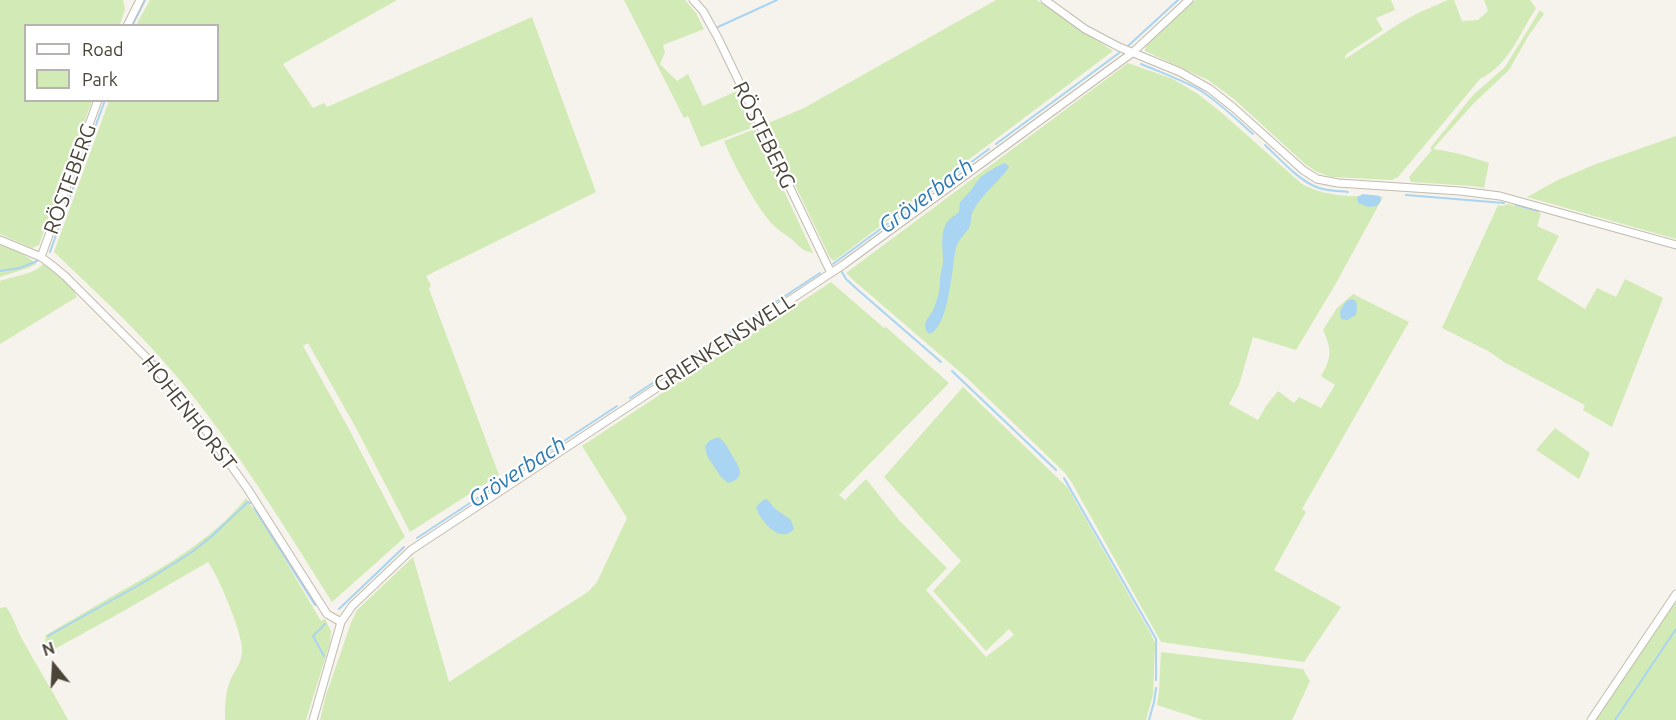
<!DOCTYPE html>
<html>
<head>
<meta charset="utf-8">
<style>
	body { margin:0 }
	#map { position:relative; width:1676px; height:720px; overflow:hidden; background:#f6f3ec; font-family:Ubuntu,sans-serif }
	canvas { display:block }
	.legend { position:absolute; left:24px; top:24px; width:195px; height:78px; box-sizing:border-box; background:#fff; border:2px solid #b7b4b0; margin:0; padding:8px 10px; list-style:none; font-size:18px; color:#4b4439 }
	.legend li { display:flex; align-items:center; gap:12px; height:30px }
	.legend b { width:30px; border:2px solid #b7b4b0 }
	.north { position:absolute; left:24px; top:636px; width:60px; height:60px; -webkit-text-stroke:4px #fff; paint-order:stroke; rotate:342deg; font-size:16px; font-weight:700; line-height:24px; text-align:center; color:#4b4439 }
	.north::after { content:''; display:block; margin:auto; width:21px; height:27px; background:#4b4439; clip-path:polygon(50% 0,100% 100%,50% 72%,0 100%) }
</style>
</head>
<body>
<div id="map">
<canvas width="1676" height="720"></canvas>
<ul class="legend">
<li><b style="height:8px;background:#fff"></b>Road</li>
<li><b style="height:16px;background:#d2eab5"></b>Park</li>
</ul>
<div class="north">N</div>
</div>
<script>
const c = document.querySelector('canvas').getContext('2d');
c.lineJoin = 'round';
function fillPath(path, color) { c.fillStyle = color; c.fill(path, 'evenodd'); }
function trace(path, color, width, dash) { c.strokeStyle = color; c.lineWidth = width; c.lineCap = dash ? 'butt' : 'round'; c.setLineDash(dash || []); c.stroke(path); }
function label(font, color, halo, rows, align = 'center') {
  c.font = font + ' Ubuntu,sans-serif'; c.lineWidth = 4.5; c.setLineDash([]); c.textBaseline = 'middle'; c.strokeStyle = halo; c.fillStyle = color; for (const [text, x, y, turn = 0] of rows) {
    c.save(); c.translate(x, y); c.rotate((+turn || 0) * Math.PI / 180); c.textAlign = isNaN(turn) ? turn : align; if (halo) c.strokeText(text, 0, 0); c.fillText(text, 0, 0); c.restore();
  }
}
fillPath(new Path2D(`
	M0 0H123L125 9 120 25 26 26V100L92 101 39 245 32 248 0 234Z
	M150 0H397L283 64 313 108 324 103 327 107 532 17 596 192 426 276 431 285 429 289 499 475 410 532 356 428 308 343 303 346 350 431 405 537 332 602C276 513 219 419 146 342 117 311 85 282 54 252L109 101 218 100V26L136 25Z
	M624 0H685L696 13 704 29 663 45 665 52 660 64 677 81 688 74 703 106 737 91 754 127 701 147 688 116 684 118Z
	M996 0H1037L1113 51 834 261 830 258 766 124 804 108Z
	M1195 0H1391L1395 10 1376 18 1383 30 1348 53 1345 56V59L1400 23 1418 13 1448 0H1454L1462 21 1478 20 1488 11 1484 0H1530L1536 8C1519 34 1510 64 1480 79L1398 177 1392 180 1331 177 1317 172 1305 164 1234 99 1208 80 1145 51 1146 45Z
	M1540 10 1544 14 1529 35 1509 70 1473 104 1433 149C1452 151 1471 157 1489 163L1484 188 1473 186 1411 182 1409 177 1432 150 1430 148 1473 95 1505 67Z
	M1128 63 1173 79 1198 94 1222 113 1302 184C1328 198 1354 196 1383 197L1335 285 1296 350 1253 337 1239 385 1229 404 1258 420 1266 406 1278 391 1294 403 1299 397 1321 408 1335 385 1321 376C1332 357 1332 350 1323 330L1337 308 1353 294 1409 322 1302 509 1306 512 1274 570 1341 607 1304 662 1161 642 1072 483 1065 473 967 378 852 279 846 273Z
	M755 129 813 253C800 250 800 246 790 238 785 234 779 231 775 227 759 212 732 162 724 141Z
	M1676 136V239L1527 197 1558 180 1596 164Z
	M1508 204 1541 213 1537 226 1559 236 1537 279 1585 309 1597 288 1616 297 1625 279 1663 298 1612 427 1583 410 1585 405 1504 362 1490 352 1442 328 1498 205 1502 206Z
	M0 244 21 253 36 263V264L28 268 0 277Z
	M43 264C55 269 72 284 77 297L0 344V281C14 276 33 275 43 264Z
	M831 282 884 328 886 327 949 383 839 495 845 500 866 479 899 520 947 568 926 590 986 657 1014 635 1009 629 986 651 933 591 961 561 884 477 963 387 1068 488 1151 634 1155 643 1153 695 1146 720H320L325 698 351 623 357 610 413 557 449 682 589 591 597 582 627 518 582 446Z
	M1555 428 1590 453 1579 479 1536 450Z
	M246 498 271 536 321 621 325 619 331 631 330 643 306 720H225C225 706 225 692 231 679 235 670 241 663 242 653 245 638 218 575 208 562L120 613 51 651 45 641 46 635C67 623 88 610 109 598 158 570 211 542 246 498Z
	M1676 600V720H1596Z
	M6 607C13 615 16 628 21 637 36 665 53 691 68 720H0V608Z
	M1161 652 1303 669 1310 681 1292 720H1203L1157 705 1159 691Z`), '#d2eab5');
fillPath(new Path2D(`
	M1005 163 1009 167C999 182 982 194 973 211 970 216 972 223 969 228 964 236 958 239 956 248 952 266 949 329 929 334 920 323 929 319 933 310 938 299 940 290 940 279 940 273 943 267 943 261 943 249 940 235 946 224 949 218 955 216 959 212L960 202C968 195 973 187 979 179 985 173 997 166 1005 163Z
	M1363 194 1380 196 1381 201 1377 206 1369 207 1358 203 1357 197Z
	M1352 299 1356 301 1357 308 1356 315 1347 320 1341 319 1340 311 1346 301Z
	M718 437C725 441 729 450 733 457 740 468 746 478 728 483L721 477 707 456 705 446 709 441Z
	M767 499 774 508 791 520 794 529C781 545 760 521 756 507L763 500Z`), '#a9d4f2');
trace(new Path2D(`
	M132 26 145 0
	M718 27 777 0
	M1128 46 1178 0
	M1141 64C1160 72 1180 79 1198 89 1218 101 1235 118 1253 134
	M996 144 1119 53
	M1265 145C1280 159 1300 182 1319 188 1328 191 1339 191 1348 192
	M1406 195 1504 203
	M1516 205 1538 211
	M66 208 105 100
	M50 252 62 218
	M833 264 989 149
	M0 271 20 268 37 261
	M842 272 846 279 858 290 941 362
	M952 371 1056 470
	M630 398 820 273
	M1064 478 1156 639V680
	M254 508 315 605
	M417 538 617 406
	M339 609 404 547
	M48 636 146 581 192 552 212 536 248 502 250 503
	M324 656 313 636 325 624
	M1149 720 1154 702 1156 688
	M1615 720 1676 629`), '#a9d4f2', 2);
const minor = new Path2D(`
	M693 0 703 11 718 38 831 273
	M1045 0 1085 29 1119 47 1180 72 1210 89 1234 108 1303 170 1317 179 1338 183 1460 191 1500 196 1676 245
	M127 26 140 0
	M0 240 41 257 53 266 65 276 145 356 192 411 247 488 327 614 341 622
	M41 257 98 100
	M313 720 341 622 352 606 411 550 843 265 1132 53 1189 0
	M1591 720 1676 594`);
trace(minor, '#c2bbae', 9);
trace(minor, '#fff', 7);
label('21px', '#4b4439', '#fff', [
	["RÖSTEBERG",764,135,64],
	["RÖSTEBERG",70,179,-70],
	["GRIENKENSWELL",724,343,-33],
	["HOHENHORST",189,413,52]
]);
label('italic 22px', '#2e7ab2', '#fff', [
	["Gröverbach",926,196,-36],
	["Gröverbach",517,472,-33]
]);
</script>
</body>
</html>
